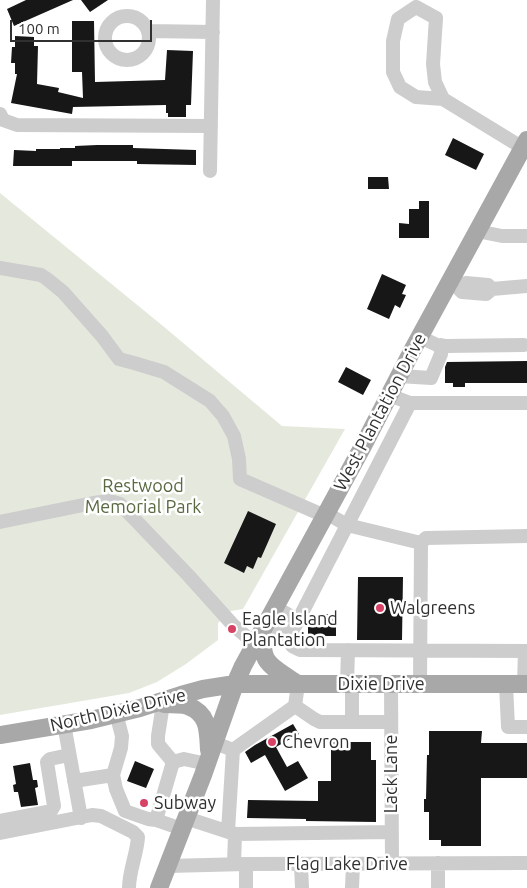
<!DOCTYPE html>
<html>
<head>
<meta charset="utf-8">
<style>
	body { margin:0 }
	#map { position:relative; width:527px; height:888px; overflow:hidden; background:#fff; font-family:Ubuntu,sans-serif }
	canvas { display:block }
	.scale { position:absolute; left:10px; top:20px; width:142px; height:22px; box-sizing:border-box; border:2px solid #303030; border-top:0; padding-left:6px; font-size:15px; line-height:18px; white-space:nowrap; color:#303030; -webkit-text-stroke:4px #fff; paint-order:stroke }
</style>
</head>
<body>
<div id="map">
<canvas width="527" height="888"></canvas>
<div class="scale">100 m</div>
</div>
<script>
const c = document.querySelector('canvas').getContext('2d');
c.lineJoin = 'round';
function fillPath(path, color) { c.fillStyle = color; c.fill(path, 'evenodd'); }
function trace(path, color, width, dash) { c.strokeStyle = color; c.lineWidth = width; c.lineCap = dash ? 'butt' : 'round'; c.setLineDash(dash || []); c.stroke(path); }
function label(font, color, halo, rows, align = 'center') {
  c.font = font + ' Ubuntu,sans-serif'; c.lineWidth = 5; c.setLineDash([]); c.textBaseline = 'middle'; c.strokeStyle = halo; c.fillStyle = color; for (const [text, x, y, turn = 0] of rows) {
    c.save(); c.translate(x, y); c.rotate((+turn || 0) * Math.PI / 180); c.textAlign = isNaN(turn) ? turn : align; if (halo) c.strokeText(text, 0, 0); c.fillText(text, 0, 0); c.restore();
  }
}
fillPath(new Path2D(`
	M0 193 163 326 282 426 345 429 243 609 231 611 218 623V640L186 664 157 682 129 693 0 715Z`), '#e5e9dd');
fillPath(new Path2D(`
	M26 0H73L14 26 7 9Z
	M81 0H108L90 12Z
	M72 21H94L95 82 165 80 167 50 193 51 191 105H186V117H168V113H166V105L73 107 72 114 11 103 17 74H15V63H11L12 47H15V36L34 37V46H38L37 84 59 88 58 92 83 98 82 72H72Z
	M453 138 484 154 476 170 445 155Z
	M97 145H133V148L196 150V165L137 164V161H72V166H13L14 150 36 151V149H60V148H75V146Z
	M368 177H388L389 189H368Z
	M419 201H429V238H399V223L409 224V209H419Z
	M382 274 406 285 402 294 406 295 400 308 395 305 389 319 367 309Z
	M527 361V383H465V387H453V383H445V367L447 362Z
	M346 367 371 380 363 395 338 382Z
	M248 511 276 524 261 558 258 557 253 569 247 566 244 573 224 563Z
	M358 577H403L402 640H357Z
	M311 614H336V636H308V619Z
	M293 724 299 734 276 747 287 767 298 761 308 778 285 791 265 755 251 763 245 752 255 745Z
	M429 731H482L481 743H527V778H481V846H441V840H429V812H424V799H426L427 755H429Z
	M331 742H371V760H376V822L306 821V819L247 818 248 800 318 801V781H331Z
	M135 761 154 769 146 788 127 781Z
	M30 763 33 780H37L38 787 35 788 38 805 21 807 18 792H14L13 785 16 784 13 766Z`), '#171717');
trace(new Path2D(`
	M416 7 436 18 433 64 435 82 443 99 523 148
	M416 7 398 19 393 41V72L400 87 416 97 443 99
	M105 38a22 22 0 1 1 44 0a22 22 0 1 1-44 0Z
	M149 31 213 32
	M0 114 3 120 17 125 211 126
	M210 171 213 0
	M477 231 502 236H527
	M0 268 41 275 47 279 63 292 102 336 119 359 134 363 164 372 210 401 223 416 234 436 239 459 240 479 325 516
	M492 289 488 285 466 283 457 287 462 292 486 294 492 289 527 286
	M420 337 437 345 446 346 524 345
	M399 376 431 378 441 354V345
	M389 395 410 403H527
	M410 403 290 636 292 646 300 650 527 651
	M326 513 347 525 421 543
	M0 522 93 503 110 501 120 504 188 575 233 625 255 644
	M275 607 298 620
	M265 626 290 636
	M347 684 348 650
	M391 684 392 864
	M420 684 421 543 426 538 527 536
	M506 684 508 727H527
	M524 684 525 651
	M163 704 158 736V744L173 762
	M295 706 314 719 320 722H391
	M116 713 122 736 121 748 113 775 116 789 125 811 148 819 156 820
	M352 722V684
	M64 724 81 818
	M215 743 233 750 228 831
	M233 750 295 706 298 684
	M74 781 113 775
	M186 818 235 834 392 832
	M0 821 51 811 54 806 47 762 50 759 69 755
	M182 829 156 820 173 762 184 759 207 764
	M0 833 92 815 101 816 133 832 138 837C137 854 129 871 129 888
	M234 864 235 834
	M246 864V888
	M301 864 302 888
	M168 866 246 864 527 863
	M352 888 353 864
	M438 888V863`), '#cdcdcd', 14);
trace(new Path2D(`
	M262 631C262 640 262 651 266 659 272 669 289 678 298 684
	M164 704C172 704 182 704 188 706 209 714 208 731 209 750
	M0 735 91 720 140 708 181 695 203 689 235 684H527
	M159 888 203 775 235 684 243 666 363 446 413 349 527 140`), '#a8a8a8', 18);
for (const [x, y, r, color] of [
	[380,608,5,"#d84265"],
	[232,629,5,"#d84265"],
	[272,742,5,"#d84265"],
	[144,803,5,"#d84265"]
]) { const dot = new Path2D(); dot.arc(x, y, r, 0, 2 * Math.PI); c.fillStyle = color; c.fill(dot); trace(dot, '#fff', 2); }
label('18px', '#303030', '#fff', [
	["West Plantation Drive",380,412,-62],
	["Dixie Drive",381,684],
	["North Dixie Drive",118,710,-13],
	["Lack Lane",391,774,-90],
	["Flag Lake Drive",347,864]
]);
label('18px', '#5a6941', '#fff', [
	["Restwood",143,486],
	["Memorial Park",143,507]
]);
label('18px', '#303030', '#fff', [
	["Walgreens",390,608],
	["Eagle Island",242,619],
	["Plantation",242,640],
	["Chevron",282,742],
	["Subway",154,803]
], 'left');
</script>
</body>
</html>
